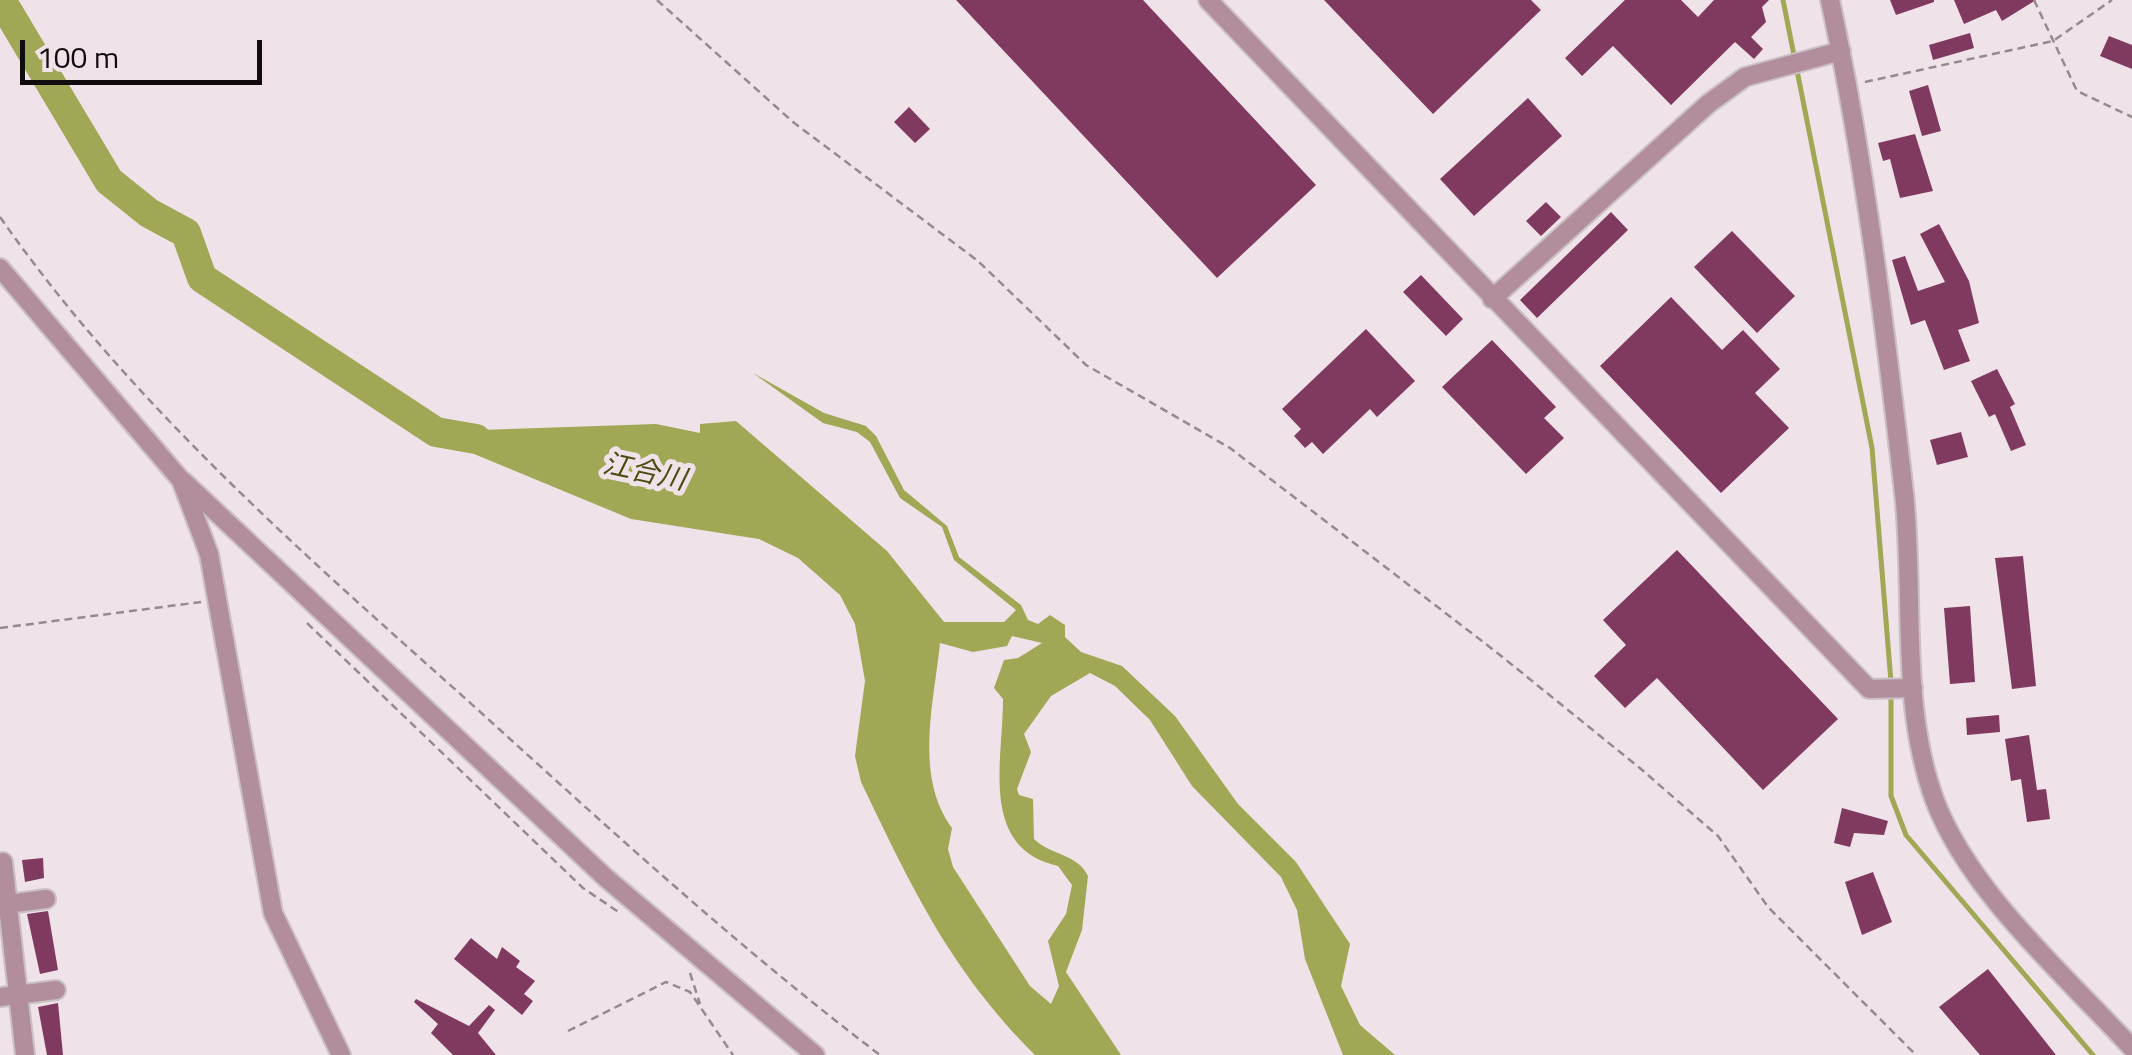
<!DOCTYPE html>
<html>
<head>
<meta charset="utf-8">
<style>
	body { margin:0 }
	#map { position:relative; width:2132px; height:1055px; overflow:hidden; background:#efe2e8; font-family:"Titillium Web",sans-serif }
	canvas { display:block }
	.scale { position:absolute; left:20px; top:40px; width:242px; height:45px; box-sizing:border-box; border:5px solid #110c0e; border-top:0; padding-left:12px; font-size:30px; line-height:35px; white-space:nowrap; color:#110c0e; -webkit-text-stroke:8px #efe2e8; paint-order:stroke }
</style>
</head>
<body>
<div id="map">
<canvas width="2132" height="1055"></canvas>
<div class="scale">100 m</div>
</div>
<script>
const c = document.querySelector('canvas').getContext('2d');
c.lineJoin = 'round';
function fillPath(path, color) { c.fillStyle = color; c.fill(path, 'evenodd'); }
function trace(path, color, width, dash) { c.strokeStyle = color; c.lineWidth = width; c.lineCap = dash ? 'butt' : 'round'; c.setLineDash(dash || []); c.stroke(path); }
function label(font, color, halo, rows, align = 'center') {
  c.font = font + ' "Titillium Web","Noto Sans JP",sans-serif'; c.lineWidth = 10; c.setLineDash([]); c.textBaseline = 'middle'; c.strokeStyle = halo; c.fillStyle = color; for (const [text, x, y, turn = 0] of rows) {
    c.save(); c.translate(x, y); c.rotate((+turn || 0) * Math.PI / 180); c.textAlign = isNaN(turn) ? turn : align; if (halo) c.strokeText(text, 0, 0); c.fillText(text, 0, 0); c.restore();
  }
}
fillPath(new Path2D(`
	M753 373 824 413 866 426 876 436 904 490 947 526 959 557 1021 605 1028 620 1038 624 1050 615 1065 625V637L1081 652 1122 666 1175 716 1238 804 1296 862 1350 944 1341 986 1360 1025 1395 1055H1343L1305 959 1297 910 1281 877 1192 786 1150 720 1115 686 1090 673 1051 696 1024 734 1031 752 1017 789 1019 795 1033 799 1034 839C1050 855 1078 854 1088 876L1082 930 1066 972 1121 1055H1035C950 970 912 888 861 782L855 756 865 681 855 624 840 595 798 558 759 539 631 519 421 432 656 424 700 433V424L736 421 887 551 944 622H1004L1016 610 954 560 942 527 900 498 870 442 857 432 823 423ZM1012 636 1042 643 1018 658 1004 660 994 688 1003 699C1003 762 979 848 1058 866L1072 885 1066 914 1048 941 1059 986 1051 1004 1030 986 953 867 948 849 952 828C914 776 934 703 940 643L973 652 1007 646Z`), '#a0a855');
trace(new Path2D(`
	M1783 0 1872 448 1891 682
	M1891 693V796L1906 835 2093 1055`), '#a0a855', 5);
trace(new Path2D(`
	M1 0 109 181 149 213 186 233 202 278 436 432 476 439`), '#a0a855', 30);
fillPath(new Path2D(`
	M956 0H1143L1316 185 1217 278Z
	M1324 0H1531L1541 10 1433 114Z
	M1625 0H1681L1698 17 1714 0H1769L1762 7 1766 22 1751 37 1763 49 1754 59 1735 42 1671 105 1613 46 1582 76 1565 58Z
	M1890 0H1934V2L1896 15Z
	M1954 0H2036L2002 21 1996 10 1964 24Z
	M1970 33 1974 48 1933 60 1929 45Z
	M2109 36 2132 45V69L2100 56Z
	M1928 85 1941 131 1922 136 1909 91Z
	M1528 98 1562 136 1474 216 1440 179Z
	M909 107 930 129 915 143 894 122Z
	M1915 134 1933 191 1900 198 1890 159 1883 161 1878 143Z
	M1546 202 1561 217 1541 236 1526 221Z
	M1611 212 1628 230 1537 318 1520 300Z
	M1939 224 1969 281 1979 323 1958 330 1970 361 1944 370 1925 320 1911 325 1892 260 1905 256 1918 291 1945 282 1920 234Z
	M1732 231 1795 296 1757 333 1694 267Z
	M1421 275 1463 319 1446 336 1403 292Z
	M1671 297 1722 350 1743 330 1780 369 1755 393 1789 428 1721 493 1600 366Z
	M1366 329 1415 381 1377 417 1370 409 1323 454 1312 442 1305 448 1294 436 1301 429 1282 409Z
	M1492 340 1556 407 1544 418 1564 438 1526 474 1442 387Z
	M1997 369 2015 404 2010 407 2026 445 2011 451 1995 414 1989 417 1971 381Z
	M1961 432 1968 457 1937 465 1930 440Z
	M1677 550 1838 719 1763 790 1657 678 1625 708 1594 676 1626 645 1603 620Z
	M2023 556 2036 686 2012 689 1995 558Z
	M1970 606 1975 682 1950 684 1944 608Z
	M1999 715 2000 732 1967 735 1966 718Z
	M2029 735 2037 790 2046 789 2050 819 2027 822 2021 779 2011 781 2005 739Z
	M1842 808 1888 821 1884 835 1854 833 1850 847 1834 843Z
	M43 858 44 878 25 882 22 860Z
	M1873 872 1892 922 1862 935 1845 882Z
	M48 911 58 970 40 974 27 914Z
	M471 938 497 959 502 947 520 961 516 967 535 981 524 994 533 1001 522 1015 454 959Z
	M1988 969 2056 1055H1980L1939 1007Z
	M416 999 469 1026 489 1005 495 1010 478 1033 496 1055H453L431 1033 438 1024 414 1002Z
	M58 1003 63 1055H47L38 1007Z`), '#80395f');
const minor = new Path2D(`
	M1208 0 1869 689 1913 688
	M1830 0C1865 163 1885 328 1904 493 1915 594 1899 704 1935 801 1970 893 2066 976 2132 1048
	M0 268 181 480 209 554 273 913 341 1055
	M1492 299 1708 104 1745 77 1841 51
	M183 481 606 878 815 1055
	M3 862 25 1055
	M0 905 46 899
	M0 997 56 990`);
trace(minor, '#cbc0c5', 22);
trace(new Path2D(`
	M657 0 793 122 978 261 1086 365 1230 448 1495 651 1641 769 1718 836 1768 907 1916 1055
	M2034 0 2077 91 2132 117
	M1865 82 2053 41 2112 0
	M0 217C130 403 299 550 467 700 602 822 735 945 880 1055
	M307 623 583 888 620 913
	M0 628 201 602
	M690 973 700 1004
	M568 1031 666 982 690 992 733 1055`), '#948b8f', 2.5, [8, 5]);
trace(minor, '#b18d9e', 18);
label('italic 28px', '#4a4f0f', '#efe2e8', [
	["江合川",644,474,12]
]);
</script>
</body>
</html>
